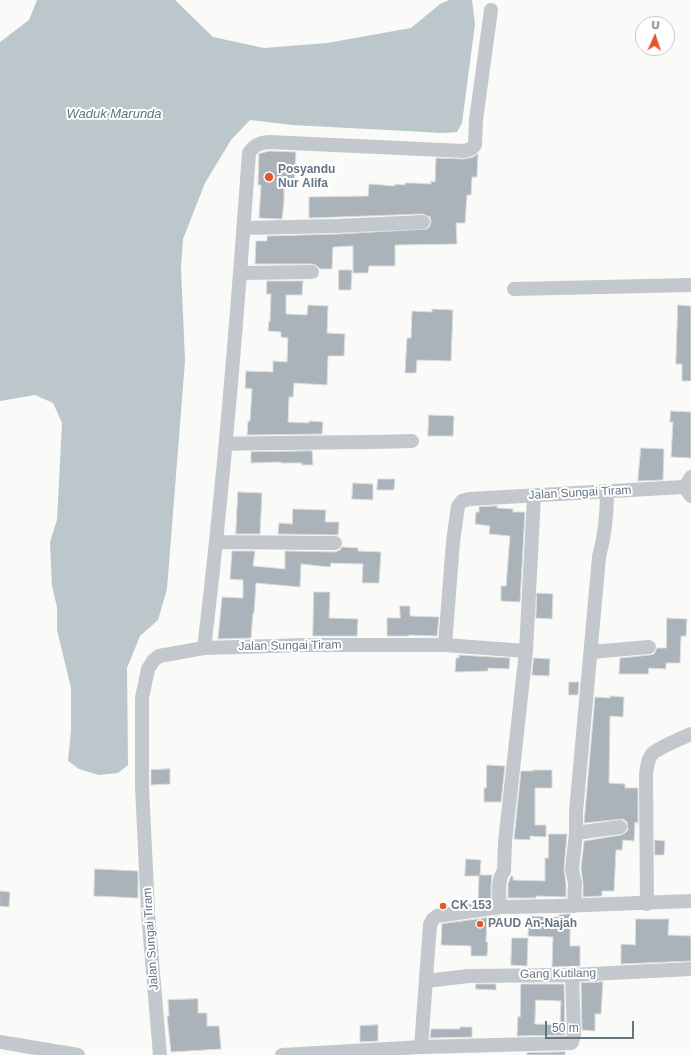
<!DOCTYPE html>
<html>
<head>
<meta charset="utf-8">
<style>
	body { margin:0 }
	#map { position:relative; width:691px; height:1055px; overflow:hidden; background:#fafaf8; font-family:Helvetica,sans-serif }
	canvas { display:block }
	.north { position:absolute; left:635px; top:16px; width:40px; height:40px; box-sizing:border-box; background:#fff; border:1px solid #c1c8cd; border-radius:50%; rotate:3deg; font-size:11px; font-weight:700; line-height:16px; text-align:center; color:#657683 }
	.north::after { content:''; display:block; margin:auto; width:14px; height:18px; background:#e4572e; clip-path:polygon(50% 0,100% 100%,50% 72%,0 100%) }
	.scale { position:absolute; left:545px; top:1021px; width:89px; height:18px; box-sizing:border-box; border:2px solid #657683; border-top:0; padding-left:5px; font-size:12px; line-height:14px; white-space:nowrap; color:#657683; -webkit-text-stroke:3px #fff; paint-order:stroke }
</style>
</head>
<body>
<div id="map">
<canvas width="691" height="1055"></canvas>
<div class="north">U</div>
<div class="scale">50 m</div>
</div>
<script>
const c = document.querySelector('canvas').getContext('2d');
c.lineJoin = 'round';
function fillPath(path, color) { c.fillStyle = color; c.fill(path, 'evenodd'); }
function trace(path, color, width, dash) { c.strokeStyle = color; c.lineWidth = width; c.lineCap = dash ? 'butt' : 'round'; c.setLineDash(dash || []); c.stroke(path); }
function label(font, color, halo, rows, align = 'center') {
  c.font = font + ' Helvetica,sans-serif'; c.lineWidth = 4; c.setLineDash([]); c.textBaseline = 'middle'; c.strokeStyle = halo; c.fillStyle = color; for (const [text, x, y, turn = 0] of rows) {
    c.save(); c.translate(x, y); c.rotate((+turn || 0) * Math.PI / 180); c.textAlign = isNaN(turn) ? turn : align; if (halo) c.strokeText(text, 0, 0); c.fillText(text, 0, 0); c.restore();
  }
}
fillPath(new Path2D(`
	M37 0H175L213 37 264 48 327 43 411 28 440 4 449 0H472L475 24 462 123 457 132 443 133 292 125 250 120 231 140 205 183 183 239 181 268 185 361 167 589 158 620 140 636 127 668 128 765 118 773 99 775 79 769 68 761 71 730V688L57 630V607L52 586 50 542 57 520 62 423 53 403 35 395 0 401V42L29 20Z`), '#bbc7cb');
const building = new Path2D(`
	M269 151 296 152 294 183H284V201L282 219 259 218 261 185H258L259 154Z
	M478 154 477 177H472L471 195H467L465 223H456L457 244 395 245V266H369L368 273H353V246L333 247 332 269H320L316 265 312 264H255L256 241H267V236L337 234 427 229 430 226 431 221 430 217 423 214 309 218V197L368 196 369 184 395 186V184L405 185V183H413L431 184V181L435 182 436 158 464 159 473 157Z
	M339 270H352L351 290H339Z
	M267 281H303L302 295H286V314L307 315 308 305 328 306 327 333 345 334 344 356H328L327 385 294 383 293 397H289L288 422 309 423V421L323 422 322 434 247 435 248 421H250L252 389 245 388 246 371 273 372V361L287 362 288 338 281 337V332L268 331 269 321 270 322 271 294H267Z
	M678 305 691 306V381H682V364H676Z
	M432 309 453 310 451 361 417 360 416 373H405L407 338H411L412 311 432 312Z
	M671 411 691 412V458L671 457 673 422H670Z
	M429 415 454 416 453 436H428Z
	M641 448 664 449 663 480 638 481Z
	M312 451 313 465H302V463H281V462L251 463V452Z
	M378 479H395L394 490H377Z
	M353 483 373 484V500L352 499Z
	M238 492 262 493 260 534H236Z
	M497 506V508L513 509V512H525L520 602 501 601V586H506L510 536 489 534 490 526 475 524 476 512H479V507Z
	M293 509 326 510 325 522H339L338 535 278 534 279 523 292 524Z
	M342 547 358 548V551L381 552 379 583H362L363 564 331 563 330 567 301 564 300 587 256 583 254 613H253L251 638 218 639 222 597 243 598V580L230 579 232 551H255L253 566 285 569V551L335 552 340 550Z
	M314 592H330L329 618 358 619 357 636H313Z
	M537 593 553 594 552 619 536 618Z
	M400 606H410V616L439 617 437 636 409 635V636H387V618H400Z
	M667 618 687 619 686 636H681L680 663H666V669L649 668 648 674H619L620 658 650 655 654 654 657 648H666Z
	M459 655 510 658 509 669 488 668V671L455 672 456 658H459Z
	M534 658 550 659 549 676 532 675Z
	M569 682H579L578 695H569Z
	M610 696 624 697 623 717 610 716 609 783 625 784V788H638V823L635 822 634 841 623 840 622 850H616L614 891H602V896L583 897V883L581 869 584 841 621 835 625 833 628 830 627 822 623 819 584 823 595 697 610 698Z
	M487 765 505 766 501 802H484V788H486Z
	M170 769V784L151 785V770Z
	M533 770H552V788H535V825H546V837L530 836V840L514 839 521 771H533Z
	M549 834H567L564 869 566 884V897L536 896V898H508V884L511 876H513V880L545 881V858H548Z
	M655 840 665 841 664 855H655Z
	M466 859 481 860 480 875H492L491 887V900L478 902 479 876H465Z
	M95 869 138 871V898L94 896Z
	M0 891 10 892 9 907 0 906Z
	M570 914V946H580V966L552 967 553 937 528 936 529 916 559 917V915Z
	M500 916V922L487 921 486 942H488L487 956H471V946L441 945 442 924Z
	M636 919H669L668 935 691 936V961L621 964V944L635 945Z
	M512 938H528L527 966 511 965Z
	M603 982 601 1014H595V1031L582 1030 581 983Z
	M476 984H496V990L476 989Z
	M521 984H564L565 1035 517 1036 518 1016 520 1017ZM536 1000 561 1001 560 1025 535 1024Z
	M198 999V1013H207V1026H219L221 1049 171 1052 167 1016H169L168 1000Z
	M378 1025V1041L360 1042V1026Z
	M460 1027H472V1037L430 1038 431 1029H460Z
	M565 1052V1055H527V1053Z`);
fillPath(building, '#aab3b9');
trace(building, '#dcdcda', 1);
trace(new Path2D(`
	M243 228 337 226 423 222
	M241 273 312 272
	M514 289 691 285
	M226 444C288 442 350 443 412 441
	M684 487 691 496
	M217 542 335 543
	M445 645 526 651
	M204 648C224 483 237 318 249 153 254 145 259 143 269 142L464 151 471 149 475 145 476 120 491 10
	M591 652 649 647
	M576 833 620 827
	M647 904 646 775C647 768 647 760 652 754 658 748 682 738 691 734
	M574 906 575 883 572 870 576 833V812L599 557C605 535 607 515 607 492
	M500 907C499 896 497 879 504 871L505 842 526 651 534 496
	M426 981 468 976 572 975 691 969
	M0 1042 78 1055
	M421 1047 430 925 433 919 437 916 500 907 560 906 691 901
	M160 1055 148 913 142 786V698L148 669 153 661 159 656 204 648 307 645H445L453 542 458 506 462 501 469 499 684 487 688 482 691 477
	M282 1055 421 1047 571 1043 572 1042 574 1034 572 975`), '#c3c8cc', 14);
for (const [x, y, r, color] of [
	[269,177,5,"#e4572e"],
	[443,906,4,"#e4572e"],
	[480,924,4,"#e4572e"]
]) { const dot = new Path2D(); dot.arc(x, y, r, 0, 2 * Math.PI); c.fillStyle = color; c.fill(dot); trace(dot, '#fff', 1.5); }
label('bold 12px', '#657683', '#fff', [
	["Posyandu",278,170],
	["Nur Alifa",278,184],
	["CK 153",451,906],
	["PAUD An-Najah",488,924]
], 'left');
label('12px', '#657683', '#fff', [
	["Jalan Sungai Tiram",580,493,-3],
	["Jalan Sungai Tiram",290,646,-1],
	["Jalan Sungai Tiram",151,939,-94],
	["Gang Kutilang",558,974,-1]
]);
label('italic 13px', '#60757c', '#fff', [
	["Waduk Marunda",114,114]
]);
</script>
</body>
</html>
